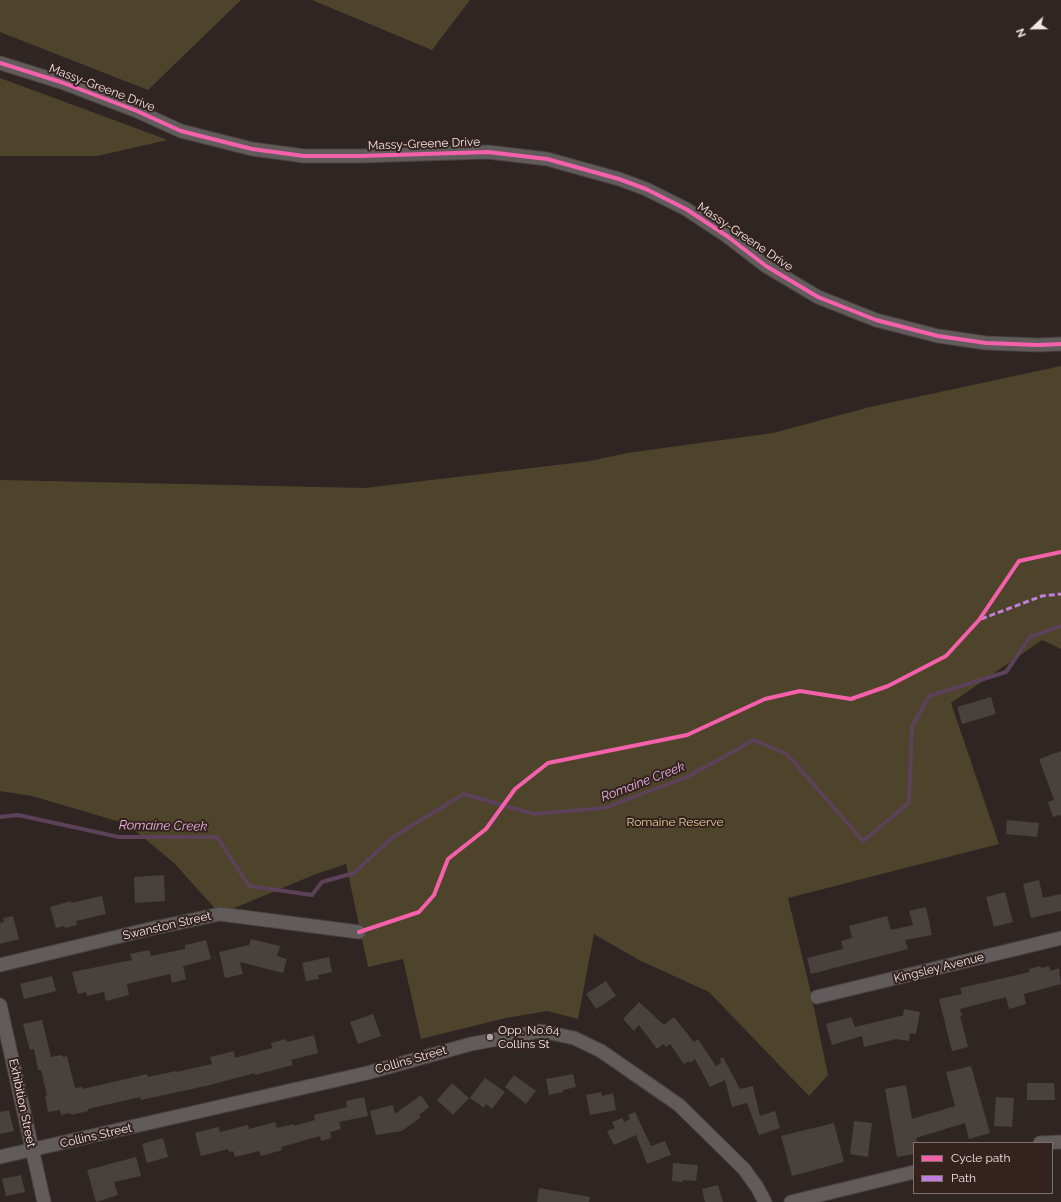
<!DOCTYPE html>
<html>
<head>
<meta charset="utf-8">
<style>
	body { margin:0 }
	#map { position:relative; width:1061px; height:1202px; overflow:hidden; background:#2f2624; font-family:Raleway,sans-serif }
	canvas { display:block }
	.legend { position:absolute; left:913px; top:1142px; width:140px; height:52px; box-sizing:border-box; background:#34221f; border:1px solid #80706d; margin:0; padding:5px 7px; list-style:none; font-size:12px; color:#f2e5e3 }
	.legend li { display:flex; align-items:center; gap:8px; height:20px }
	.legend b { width:20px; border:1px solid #80706d }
	.north { position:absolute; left:1013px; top:8px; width:40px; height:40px; -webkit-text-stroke:3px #34221f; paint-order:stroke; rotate:248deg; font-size:11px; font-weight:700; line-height:16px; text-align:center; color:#f2e5e3 }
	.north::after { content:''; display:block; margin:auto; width:14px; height:18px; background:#f2e5e3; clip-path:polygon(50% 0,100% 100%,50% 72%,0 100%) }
</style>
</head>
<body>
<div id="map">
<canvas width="1061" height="1202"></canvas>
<ul class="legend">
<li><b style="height:5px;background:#f560ab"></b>Cycle path</li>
<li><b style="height:5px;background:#c07fdc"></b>Path</li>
</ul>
<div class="north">N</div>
</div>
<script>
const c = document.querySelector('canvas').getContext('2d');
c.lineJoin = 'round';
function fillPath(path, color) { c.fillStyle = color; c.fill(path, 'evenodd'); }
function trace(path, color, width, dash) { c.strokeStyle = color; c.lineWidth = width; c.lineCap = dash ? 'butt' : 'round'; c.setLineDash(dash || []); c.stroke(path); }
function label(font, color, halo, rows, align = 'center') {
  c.font = font + ' Raleway,sans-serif'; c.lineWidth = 4; c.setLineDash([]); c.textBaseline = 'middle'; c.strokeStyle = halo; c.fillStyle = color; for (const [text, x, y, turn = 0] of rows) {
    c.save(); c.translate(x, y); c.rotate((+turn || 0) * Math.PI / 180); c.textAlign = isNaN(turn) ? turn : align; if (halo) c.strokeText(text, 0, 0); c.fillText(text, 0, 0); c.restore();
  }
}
fillPath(new Path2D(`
	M0 0H241L148 90 0 32Z
	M312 0H470L432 50Z
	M0 78 168 140 97 156H0Z
	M1061 366V649L1042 640 951 703 999 844 788 898 810 989 828 1075 809 1096 709 992 639 960 594 934 578 1019 547 1011 506 1018 421 1039 403 959 368 967 346 864 316 874 220 914 174 863 127 824 32 796 0 791V480L365 488 590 461 627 453 773 433 870 407Z`), '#4e442b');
trace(new Path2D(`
	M0 817 18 815 119 837H217L249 886 312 895 322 882 354 873 393 837 464 794 534 814 604 808 687 777 754 740 787 754 863 841 909 803 912 727 929 696 1006 672 1030 637 1061 626`), '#5c4158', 4);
fillPath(new Path2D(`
	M991 697 996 714 962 724 957 707Z
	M1061 751V816L1059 815 1053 817 1048 802 1054 800 1039 759Z
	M1007 820 1039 823 1037 837 1006 834Z
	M164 875 165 901 135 903 134 877Z
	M1039 880 1043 898 1061 894V911L1031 918 1023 884Z
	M1005 892 1013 922 994 927 986 897Z
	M102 896 106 914 76 921 77 925 65 928 64 926 56 928 50 907 71 901V903Z
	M926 907 932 935 905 940 908 949 811 974 807 958 843 949 841 941 852 938 849 926 887 916 891 930 913 925 909 911Z
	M13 916 19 939 0 944V923L4 922 3 918Z
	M251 939 280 946 277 956 287 959 283 973 240 962 243 974 225 978 219 952 249 945Z
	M206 940 211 959 183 966 186 979 172 983 170 974 127 984 129 995 106 1001 104 992 87 996 86 992 78 994 72 972 132 960 130 954 149 950 151 956 185 949V945Z
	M329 957 332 972 318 975 319 979 306 981 302 963Z
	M1040 966 1041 968 1049 966 1051 971 1059 968 1061 984 1024 994 1026 1004 1009 1009 1006 997 960 1009 962 1016H960L968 1047 952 1051 939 999 962 994 960 988 1030 972 1029 969Z
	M52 976 56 991 24 999 20 984Z
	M606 981 616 996 596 1009 586 994Z
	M639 1002 664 1025 674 1017 694 1042 698 1039 716 1066 721 1063 720 1059 723 1057 740 1089 753 1086 760 1116 775 1111 780 1128 759 1135 747 1103 732 1107 725 1080 710 1087 695 1059 690 1063 689 1061 684 1064 670 1044 666 1047 663 1044 657 1049 639 1025 634 1031 623 1019Z
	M904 1009 920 1012 916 1034 910 1033 909 1041 896 1039 864 1047 862 1036 832 1045 826 1024 851 1017 855 1027 900 1016H903Z
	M373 1014 381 1036 358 1044 350 1022Z
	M42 1020 51 1057 62 1055 63 1057 67 1056 75 1088 82 1087 83 1089 147 1074 148 1077 176 1071V1072L212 1064 210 1057 234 1051 235 1058 272 1048 271 1043 286 1039 287 1042 314 1035 318 1053 291 1060 293 1065 255 1075V1073L210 1085 141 1100 140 1097 88 1109V1111L71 1115V1113L61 1115 60 1110 48 1112 45 1096 47 1095 41 1070H38L34 1049 30 1050 23 1024Z
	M971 1066 990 1133 969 1139 965 1123 916 1138 917 1143H914V1154L897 1157 885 1089 906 1085 912 1119 955 1106 946 1072Z
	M573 1074 576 1087 563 1090V1092L549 1095 546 1079Z
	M514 1075 536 1091 526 1104 505 1087Z
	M485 1078 505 1092 492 1109 486 1104 484 1108 470 1098Z
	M452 1083 469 1098 453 1115 437 1100Z
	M1027 1083H1054L1055 1100H1027Z
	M601 1092 602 1096 613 1093 616 1110 590 1115 586 1095Z
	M421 1095 429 1107 419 1115 421 1117 402 1131 376 1135 370 1111 393 1105 395 1114Z
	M364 1097 368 1116 339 1122 341 1129 330 1132 331 1138 321 1141 320 1136 281 1147 282 1150 261 1156 259 1151 235 1157 233 1151 229 1152 228 1149 201 1156 195 1133 218 1127 220 1132 248 1125 249 1129 275 1122 277 1128 294 1124V1126L315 1120 314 1115 347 1107 346 1101Z
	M996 1097 1014 1098 1012 1127 994 1126Z
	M9 1110 14 1131 0 1134V1112Z
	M635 1112 651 1146 665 1141 671 1155 647 1164 636 1135 614 1145 607 1131 615 1128 612 1122 622 1118 624 1122 630 1119 628 1115Z
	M854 1121 872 1123 868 1157 850 1154Z
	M834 1123 844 1162 792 1176 781 1136Z
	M163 1138 168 1157 147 1163 142 1144Z
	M136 1157 141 1176 114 1182 118 1195 96 1202 87 1170Z
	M673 1163 698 1165 696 1181 683 1180 682 1182 672 1181Z
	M21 1175 25 1192 6 1196 2 1179Z
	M718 1185 723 1202H705L702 1189Z
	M539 1188 590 1197 589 1202H537Z`), '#48413e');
const minor = new Path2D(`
	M0 63 61 82 137 111 181 131 252 149 304 156H360L488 152 547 159 619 179 646 189 686 209 727 236 766 266 818 297 876 320 938 336 986 343 1038 345 1061 344
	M0 965 154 928 220 914 359 932
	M817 997 1061 938
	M0 1005 44 1202
	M1040 1143 1061 1142
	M0 1157 367 1073 471 1044 541 1031 574 1038 601 1051 679 1105 744 1169 757 1187 765 1202
	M791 1202 914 1172`);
trace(minor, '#494240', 15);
trace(minor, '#615b5c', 13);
trace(new Path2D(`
	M981 619 1042 596 1061 594`), '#c07fdc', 3, [6, 3]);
trace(new Path2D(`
	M0 63 61 82 137 111 181 131 252 149 304 156H360L488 152 547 159 619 179 646 189 686 209 727 236 766 266 818 297 876 320 938 336 986 343 1038 345 1061 344
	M359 932 419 912 434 895 448 859 486 829 515 789 548 763 687 735 765 699 800 691 851 699 888 686 946 656 979 620 1019 561 1061 552`), '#f560ab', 4);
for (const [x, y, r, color] of [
	[490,1037,4,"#aea2a0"]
]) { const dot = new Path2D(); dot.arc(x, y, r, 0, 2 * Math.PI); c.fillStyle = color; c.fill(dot); trace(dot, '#34221f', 1.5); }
label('12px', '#f2e5e3', '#34221f', [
	["Massy-Greene Drive",102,88,21],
	["Massy-Greene Drive",424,144,-2],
	["Massy-Greene Drive",745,237,34],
	["Swanston Street",167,926,-13],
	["Kingsley Avenue",939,968,-14],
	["Collins Street",411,1060,-16],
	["Exhibition Street",22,1103,78],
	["Collins Street",96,1136,-13]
]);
label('12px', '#e7d393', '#34221f', [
	["Romaine Reserve",675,822]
]);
label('12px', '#f2e5e3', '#34221f', [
	["Opp. No.64",498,1030],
	["Collins St",498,1044]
], 'left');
label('italic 13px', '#e7b2df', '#34221f', [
	["Romaine Creek",643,782,-21],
	["Romaine Creek",163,826,1]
]);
</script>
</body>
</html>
